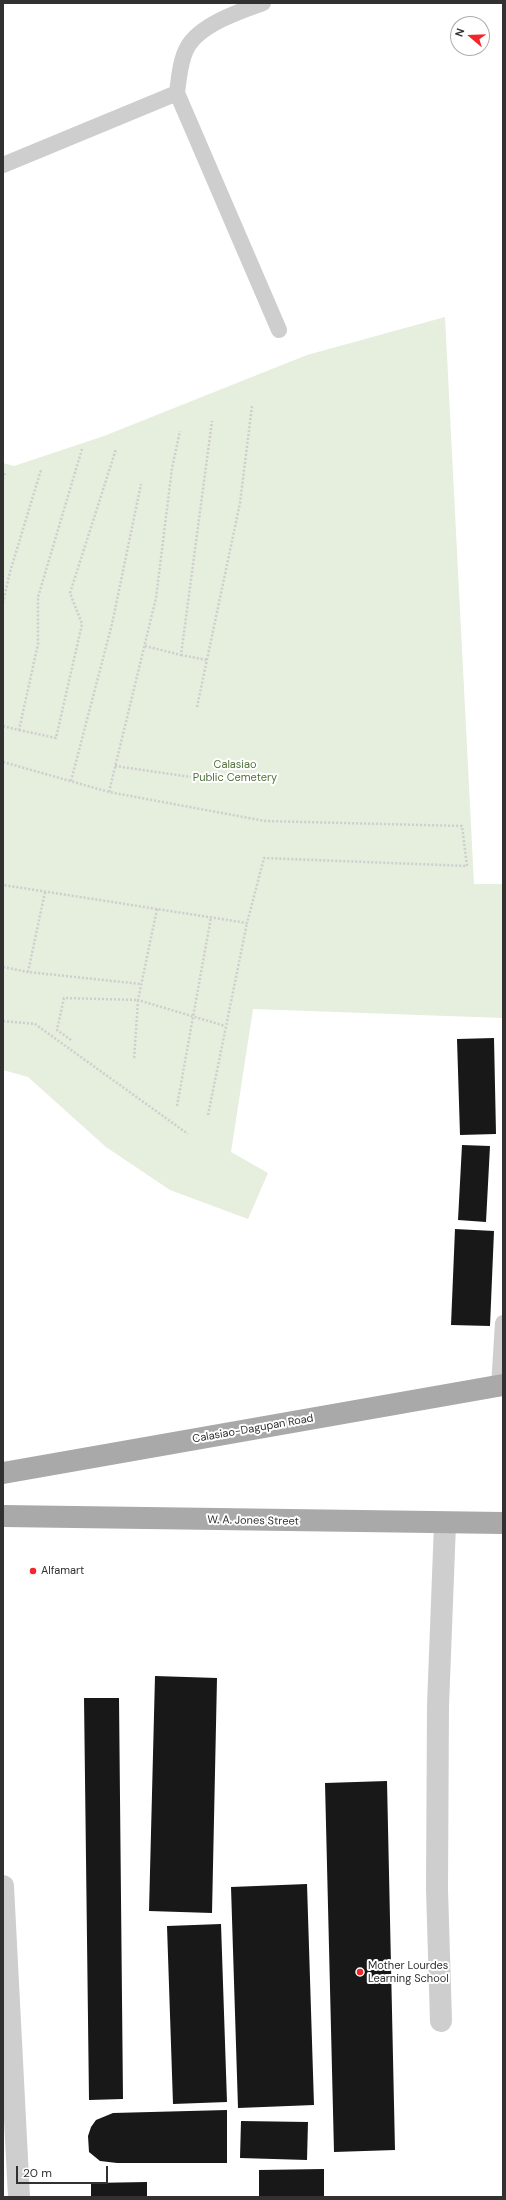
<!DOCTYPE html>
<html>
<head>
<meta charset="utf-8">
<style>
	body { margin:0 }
	#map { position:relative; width:506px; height:2200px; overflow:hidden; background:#fff; font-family:"DM Sans",sans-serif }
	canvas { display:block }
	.frame { position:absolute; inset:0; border:4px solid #313131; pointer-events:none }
	.north { position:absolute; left:450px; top:16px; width:40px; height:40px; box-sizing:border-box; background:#fff; border:1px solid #adadad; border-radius:50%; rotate:289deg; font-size:11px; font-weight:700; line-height:16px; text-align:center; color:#313131 }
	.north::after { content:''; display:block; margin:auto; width:14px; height:18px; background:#f3272b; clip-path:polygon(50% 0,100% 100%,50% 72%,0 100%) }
	.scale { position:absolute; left:16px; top:2166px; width:92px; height:18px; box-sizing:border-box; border:2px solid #313131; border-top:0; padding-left:5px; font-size:12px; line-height:14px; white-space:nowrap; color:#313131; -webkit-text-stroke:3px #fff; paint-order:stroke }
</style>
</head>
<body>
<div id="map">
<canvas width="506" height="2200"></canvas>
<div class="frame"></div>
<div class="north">N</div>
<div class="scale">20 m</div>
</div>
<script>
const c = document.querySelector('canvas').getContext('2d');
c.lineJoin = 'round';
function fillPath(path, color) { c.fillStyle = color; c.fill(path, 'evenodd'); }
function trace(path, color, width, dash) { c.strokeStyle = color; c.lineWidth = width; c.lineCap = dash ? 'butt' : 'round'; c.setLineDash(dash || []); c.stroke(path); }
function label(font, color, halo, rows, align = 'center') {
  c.font = font + ' "DM Sans",sans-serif'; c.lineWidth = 4; c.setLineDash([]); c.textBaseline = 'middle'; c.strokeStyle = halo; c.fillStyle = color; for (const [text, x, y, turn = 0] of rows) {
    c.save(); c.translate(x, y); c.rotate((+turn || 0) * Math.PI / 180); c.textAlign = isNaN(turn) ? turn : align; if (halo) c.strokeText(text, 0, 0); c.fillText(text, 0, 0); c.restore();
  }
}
fillPath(new Path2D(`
	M445 317 474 884H503V1018L253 1009 231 1152 268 1173 248 1219 170 1190 106 1147 28 1077 3 1070V463L14 466 104 436 307 355Z`), '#e6eede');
fillPath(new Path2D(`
	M494 1038 496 1134 460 1135 457 1039Z
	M462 1145 490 1146 486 1222 458 1220Z
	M455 1229 494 1231 490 1326 451 1325Z
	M155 1676 217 1678 212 1913 149 1911Z
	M84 1698H119L123 2099 89 2100Z
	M387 1781 395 2150 334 2152 325 1783Z
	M307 1884 314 2105 238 2108 231 1887Z
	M221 1924 227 2102 173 2104 167 1926Z
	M227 2110V2163H117L100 2161 89 2152 88 2136 91 2127 96 2120 113 2113Z
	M241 2121 308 2122 307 2160 240 2158Z
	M324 2169V2197H259V2170Z
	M147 2182V2197H91V2183Z`), '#181818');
trace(new Path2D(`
	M3 479 5 473
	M3 603 10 572 41 470
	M145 646 181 655 212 421
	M181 655 207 660
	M197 707 240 503 252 406
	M3 726 19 730 38 644V597L82 449
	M19 730 56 738 82 624 70 593 116 449
	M3 762 109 792 265 821 462 826 467 866 264 858 247 923 3 885
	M115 766 191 777
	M71 781 112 624 141 484
	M109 792 156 598 172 468 180 431
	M45 892 28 972 141 984
	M157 909 138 1000 225 1026
	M3 967 28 972
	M3 1021 35 1024 188 1134
	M71 1040 57 1030 64 998 138 1000 134 1060
	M177 1106 211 917
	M208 1115 247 923`), '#cecece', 2.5, [2, 2]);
trace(new Path2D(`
	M177 93 279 330
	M3 165 177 93C179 78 180 61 187 48 199 25 240 11 263 3
	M499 1386 503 1323`), '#cecece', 16);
trace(new Path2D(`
	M3 1886 19 2197
	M441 2021 437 1889 438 1706 445 1524`), '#cecece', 22);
trace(new Path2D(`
	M3 1473 503 1385
	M3 1516 503 1523`), '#a9a9a9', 22);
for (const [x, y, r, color] of [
	[33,1571,4,"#f3272b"],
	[360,1972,4,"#f3272b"]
]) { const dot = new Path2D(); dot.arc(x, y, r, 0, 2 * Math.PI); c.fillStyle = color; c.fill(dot); trace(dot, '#fff', 1.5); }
label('11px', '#507139', '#fff', [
	["Calasiao",235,765],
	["Public Cemetery",235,778]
]);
label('11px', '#313131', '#fff', [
	["Calasiao-Dagupan Road",253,1429,-10],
	["W. A. Jones Street",253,1521,1]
]);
label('11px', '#313131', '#fff', [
	["Alfamart",41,1571],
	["Mother Lourdes",368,1966],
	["Learning School",368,1979]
], 'left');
</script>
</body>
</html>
